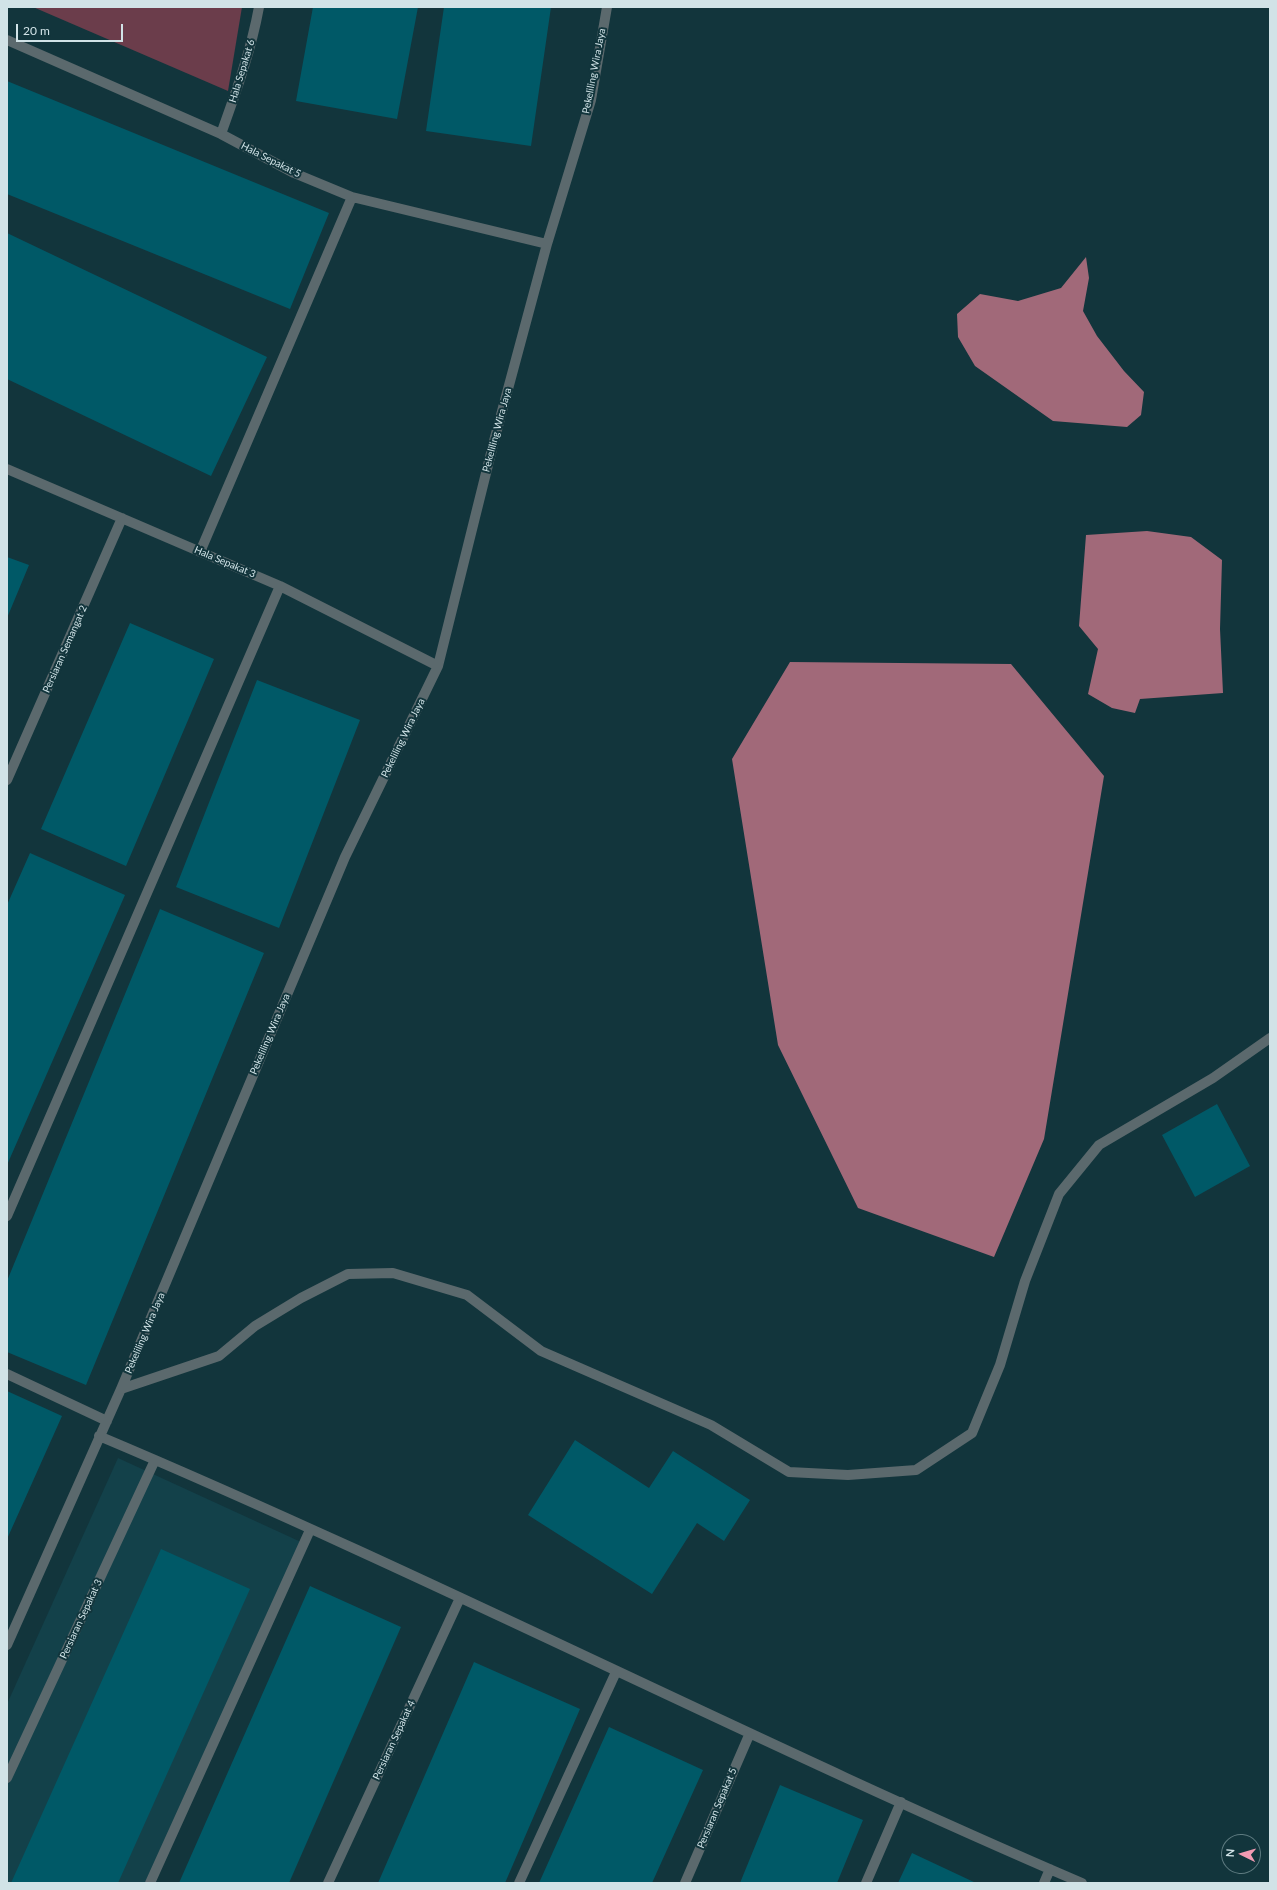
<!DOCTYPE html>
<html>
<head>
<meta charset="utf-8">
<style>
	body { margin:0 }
	#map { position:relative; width:1277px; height:1890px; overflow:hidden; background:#12353c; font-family:Lato,sans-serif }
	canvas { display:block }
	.frame { position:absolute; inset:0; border:8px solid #d1e3e7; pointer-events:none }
	.north { position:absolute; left:1221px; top:1834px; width:40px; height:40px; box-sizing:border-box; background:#12353c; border:1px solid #5e7b80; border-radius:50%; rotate:275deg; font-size:11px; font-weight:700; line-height:16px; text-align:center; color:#d1e3e7 }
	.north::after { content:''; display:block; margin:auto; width:14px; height:18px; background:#f19ab2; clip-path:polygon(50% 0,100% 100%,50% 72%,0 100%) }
	.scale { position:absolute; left:16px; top:24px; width:107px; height:18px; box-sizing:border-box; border:2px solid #d1e3e7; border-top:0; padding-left:5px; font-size:12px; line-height:14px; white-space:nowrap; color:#d1e3e7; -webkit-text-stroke:3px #12353c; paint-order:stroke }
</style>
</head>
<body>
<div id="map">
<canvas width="1277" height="1890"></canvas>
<div class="frame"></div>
<div class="north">N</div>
<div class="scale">20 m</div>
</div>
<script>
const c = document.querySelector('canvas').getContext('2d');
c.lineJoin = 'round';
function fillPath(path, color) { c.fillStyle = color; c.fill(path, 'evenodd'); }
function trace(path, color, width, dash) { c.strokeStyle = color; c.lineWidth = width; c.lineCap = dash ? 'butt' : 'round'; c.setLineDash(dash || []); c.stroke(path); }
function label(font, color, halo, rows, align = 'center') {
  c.font = font + ' Lato,sans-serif'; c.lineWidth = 4; c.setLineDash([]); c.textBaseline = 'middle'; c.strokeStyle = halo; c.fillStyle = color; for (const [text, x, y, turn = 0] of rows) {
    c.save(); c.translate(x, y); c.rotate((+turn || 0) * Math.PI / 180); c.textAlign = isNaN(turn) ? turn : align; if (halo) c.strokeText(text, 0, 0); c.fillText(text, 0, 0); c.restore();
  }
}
fillPath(new Path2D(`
	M118 1458 301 1542 147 1883H7V1704Z`), '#13414a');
fillPath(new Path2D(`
	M33 7H242L228 91Z`), '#6b3d4b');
fillPath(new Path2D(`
	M1086 257 1089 278 1083 311 1097 336 1124 371 1144 392 1141 415 1127 427 1053 421 975 366 958 337 957 314 980 294 1018 301 1061 288Z
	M1147 531 1191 537 1222 560 1220 629 1223 693 1140 699 1135 713 1112 708 1088 694 1098 649 1079 626 1086 535Z
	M790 662 1011 664 1104 776 1044 1139 994 1257 858 1208 778 1045 732 759Z`), '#a16979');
fillPath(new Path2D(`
	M313 7H418L397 119 296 101Z
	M444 7H551L531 146 426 131Z
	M7 81 329 213 290 309 7 194Z
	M7 233 267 357 211 476 7 379Z
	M7 557 29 565 7 618Z
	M130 623 214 659 126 866 41 829Z
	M257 680 360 720 279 928 176 887Z
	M30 853 125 895 7 1165V905Z
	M160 909 264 953 86 1385 7 1352V1281Z
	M1217 1104 1250 1166 1195 1197 1162 1135Z
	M7 1391 62 1416 7 1539Z
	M575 1440 649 1488 673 1451 750 1500 724 1541 697 1523 652 1594 528 1515Z
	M161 1549 250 1589 118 1883H11Z
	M310 1586 401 1627 289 1883H179Z
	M474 1662 580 1709 505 1883H378Z
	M609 1727 703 1770 652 1883H539Z
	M780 1785 863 1820 837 1883H740Z
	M912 1853 976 1883H898Z`), '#005967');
trace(new Path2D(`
	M7 40 221 134 294 173 352 197 547 244
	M221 134C236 92 251 51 259 7
	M7 469 280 586 438 666
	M200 552 352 197
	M7 780 122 518
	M7 1216 280 586
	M7 1374 107 1421
	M121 1389 219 1356 255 1326 301 1298 348 1274 393 1273 467 1295 541 1351 711 1425 789 1472 848 1475 916 1470 972 1433 1000 1365 1025 1281 1059 1194 1099 1145 1213 1078 1270 1038
	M99 1436C431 1576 751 1741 1082 1883
	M7 1645 121 1389 345 857 438 666 494 441 547 244 591 100 607 7
	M7 1778 155 1460
	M150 1883 310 1530
	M328 1883 460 1598
	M519 1883 616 1672
	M685 1883 750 1733
	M866 1883 901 1802
	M1044 1883 1050 1869`), '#5b696d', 10);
label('10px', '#d1e3e7', '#12353c', [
	["Hala Sepakat 6",242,71,-73],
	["Pekeliling Wira Jaya",594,71,-79],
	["Hala Sepakat 5",271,160,27],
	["Pekeliling Wira Jaya",497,430,-75],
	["Hala Sepakat 3",225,562,23],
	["Persiaran Semangat 2",65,649,-66],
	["Pekeliling Wira Jaya",403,738,-64],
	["Pekeliling Wira Jaya",270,1034,-67],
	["Pekeliling Wira Jaya",145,1333,-67],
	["Persiaran Sepakat 3",81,1619,-65],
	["Persiaran Sepakat 4",394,1740,-65],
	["Persiaran Sepakat 5",717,1808,-67]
]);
</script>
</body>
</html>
